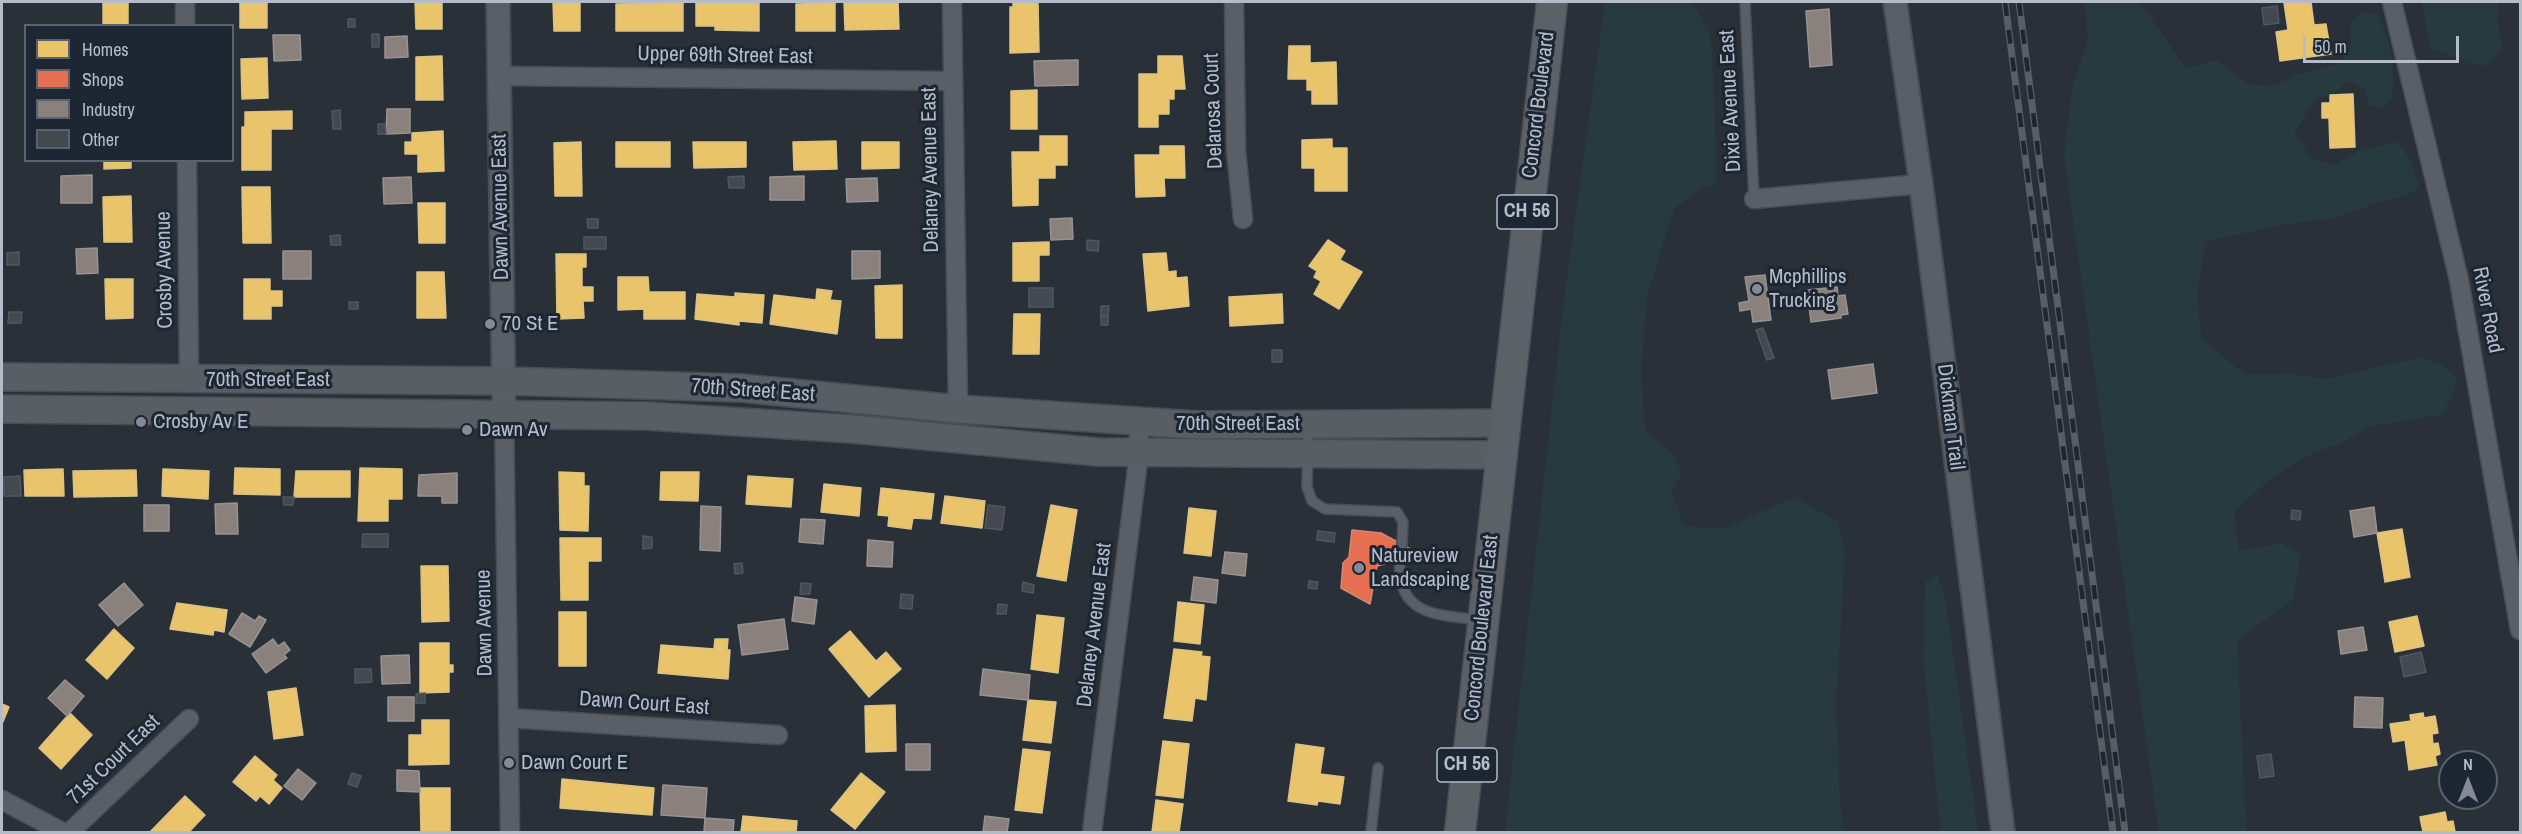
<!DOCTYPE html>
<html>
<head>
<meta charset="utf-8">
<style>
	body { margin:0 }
	#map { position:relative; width:2522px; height:834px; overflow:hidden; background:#2a3038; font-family:"Archivo Narrow",sans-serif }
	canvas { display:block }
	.frame { position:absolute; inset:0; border:3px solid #b4bcc9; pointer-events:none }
	.legend { position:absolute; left:24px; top:24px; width:210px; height:138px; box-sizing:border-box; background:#1d2633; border:2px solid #59626f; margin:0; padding:8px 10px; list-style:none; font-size:18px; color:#b4bcc9 }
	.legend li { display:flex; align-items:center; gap:12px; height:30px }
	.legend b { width:30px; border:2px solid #59626f }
	.north { position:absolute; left:2438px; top:750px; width:60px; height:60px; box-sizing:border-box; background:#1d2633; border:2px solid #59626f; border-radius:50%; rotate:0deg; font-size:16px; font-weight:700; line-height:24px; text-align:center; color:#b4bcc9 }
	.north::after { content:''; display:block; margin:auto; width:21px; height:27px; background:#848b96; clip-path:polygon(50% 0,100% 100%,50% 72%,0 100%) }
	.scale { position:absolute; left:2303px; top:36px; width:156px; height:27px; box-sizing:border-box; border:3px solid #b4bcc9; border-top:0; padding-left:8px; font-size:18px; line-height:21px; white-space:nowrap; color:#b4bcc9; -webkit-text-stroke:4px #1d2633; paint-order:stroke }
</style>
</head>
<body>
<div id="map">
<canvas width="2522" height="834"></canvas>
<div class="frame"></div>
<ul class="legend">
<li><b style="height:16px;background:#e9c46a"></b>Homes</li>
<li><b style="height:16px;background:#e76f51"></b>Shops</li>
<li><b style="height:16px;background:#8a817c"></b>Industry</li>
<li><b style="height:16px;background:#444950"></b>Other</li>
</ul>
<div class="north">N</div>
<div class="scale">50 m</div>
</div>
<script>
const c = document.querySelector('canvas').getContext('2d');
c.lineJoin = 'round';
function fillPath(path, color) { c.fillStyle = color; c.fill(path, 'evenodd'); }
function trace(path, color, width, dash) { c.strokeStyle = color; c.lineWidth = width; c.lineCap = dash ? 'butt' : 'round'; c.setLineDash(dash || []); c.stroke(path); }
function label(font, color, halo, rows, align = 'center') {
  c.font = font + ' "Archivo Narrow",sans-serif'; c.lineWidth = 6; c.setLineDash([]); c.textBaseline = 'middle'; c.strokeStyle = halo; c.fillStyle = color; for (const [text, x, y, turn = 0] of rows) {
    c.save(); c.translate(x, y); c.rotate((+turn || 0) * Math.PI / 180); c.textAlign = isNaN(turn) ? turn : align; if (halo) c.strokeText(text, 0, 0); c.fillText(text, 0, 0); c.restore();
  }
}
fillPath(new Path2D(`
	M1605 2H1692L1709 32 1712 49 1717 183 1700 189 1674 209 1647 296 1641 371 1645 430 1675 456 1681 473 1672 493 1684 526 1724 529 1794 497 1838 521 1845 553 1836 702 1840 804 1844 832H1505L1564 300Z
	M2085 2H2140L2186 68 2216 60 2249 84 2273 86 2299 74 2340 63 2351 49V21L2364 11 2377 15C2391 39 2396 73 2392 99L2381 108 2369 105 2365 89 2348 81 2332 95 2315 98 2295 133 2311 158 2333 165 2364 149 2397 142C2409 155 2415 170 2419 187L2407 196 2382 201 2334 218 2280 225 2205 242 2197 295 2201 338 2245 375 2293 374 2327 379 2421 357 2442 365 2457 379 2451 399 2441 415 2371 426 2341 443 2307 456 2269 480 2234 512 2239 551 2280 543 2301 554 2293 600 2237 640 2246 828 2249 832H2159L2064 156 2073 84 2088 40Z
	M2421 2H2499L2497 18 2502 50 2483 67 2431 48Z
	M1937 575 1945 596 1978 832H1941L1923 658 1925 582Z`), '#273a3e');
const homes = new Path2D(`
	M103 2H128V26H103Z
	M240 2H267V28H240Z
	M415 2H442V29H416Z
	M553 2H580V31H554Z
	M696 2H759V31L715 30V26H696Z
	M844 2H898L899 29 845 30Z
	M1013 2H1038L1039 52 1010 53V7H1013Z
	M2311 2 2314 25 2326 24 2331 54 2280 61 2276 32 2288 30 2284 3Z
	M683 3V31H616V4Z
	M835 3V31H796V4Z
	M1289 46H1310V63L1336 62 1337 104H1312V90H1307V79H1288Z
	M442 56 443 100H416V57Z
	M1158 56H1182L1185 89H1174V99H1169V114H1158V127H1139V74H1158Z
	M267 58 268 98 242 99 241 59Z
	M1037 90V129H1011V91Z
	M2353 94 2355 147 2330 148 2329 118H2322V103H2330V95Z
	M292 111V129H271V170H242V127H245V112Z
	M443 131 444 171 418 172V154H405V142H412V133Z
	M1040 136H1067V165H1055V178H1038V205L1013 206 1012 152H1040Z
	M1332 139V148H1347V191H1315V168H1302V140Z
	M836 141 837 169 794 170 793 142Z
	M581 142 582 196H555L554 143Z
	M616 142H670V167H616Z
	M693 142H746V167L694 168Z
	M862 142H899V168L862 169Z
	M1160 146H1184L1185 178H1164L1165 196 1136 197 1135 155H1160Z
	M104 160H131V168L104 169Z
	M242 187H270L271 243H243Z
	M131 196 132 242H104L103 197Z
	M418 203H445V243H419Z
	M1328 240 1345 251 1340 260 1362 272 1339 309 1314 294 1321 281 1314 277 1317 271 1309 266Z
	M1049 242V255H1039V281H1013V243Z
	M1166 253 1168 272 1176 271V278L1187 277 1189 306 1148 311 1143 254Z
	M556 254H586V267H582V287H593V301H583L584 318 557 319Z
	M417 272H444L446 318H417Z
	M618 277H648L649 292H685V319H644V309L618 310Z
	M105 279H133V318L106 319Z
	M244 279H270V291H282V306H271V319H244Z
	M902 285V338H876L875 286Z
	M817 289 832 291 830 300 841 301 837 334 770 324 774 295 816 300Z
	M735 293 764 295 762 323 739 321V325L695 319 697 294 735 297Z
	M1282 294 1283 323 1230 326 1229 297Z
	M1014 314H1040L1039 354H1013Z
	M235 468 280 469V495L234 494Z
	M360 468 402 469V499H388V521H358Z
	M63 469 64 496H25L24 470Z
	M163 469 209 471 208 499 162 496Z
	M136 470 137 496 74 497 73 471Z
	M296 471H350V497H294Z
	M559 472 584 473V486H589L588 531 560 530Z
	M661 472H699L698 501 660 500Z
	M748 476 793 479 791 507 746 504Z
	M824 484 861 488 859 516 821 512Z
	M881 488 934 494 931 519 913 518 911 529 888 526 889 516 878 515Z
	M945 496 985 501 982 528 941 523Z
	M1051 505 1077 510 1066 581 1037 576Z
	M1189 508 1216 511 1211 556 1184 553Z
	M2402 529 2410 577 2385 582 2377 533Z
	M560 538H601V561H588V600H561Z
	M421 566H448L449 621 422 622Z
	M1178 602 1204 605 1200 644 1174 641Z
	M177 603 227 610 224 632 214 630 213 635 170 629Z
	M559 612H586V666H559Z
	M1037 615 1064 618 1058 673 1031 669Z
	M2417 616 2424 646 2395 652 2389 622Z
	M114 629 134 648 107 679 86 660Z
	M850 631 876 661 886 652 901 669 869 697 829 649Z
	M715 639H728L727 650H730L728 679 658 673 661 645 714 649Z
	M420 643H449V665H453V672H449V692L420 693Z
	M1174 649 1202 652 1201 656 1210 657 1206 700 1195 698 1192 721 1164 718Z
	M296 688 303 735 274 739 268 692Z
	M1028 700 1056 702 1051 743 1023 740Z
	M2 704 9 707 2 724Z
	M895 705 896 751 866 752 865 706Z
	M70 713 92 735 61 769 39 748Z
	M2423 713 2424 718 2435 716 2438 733 2432 734 2433 744 2438 743 2440 754 2435 756 2437 765 2409 770 2405 740 2393 742 2390 724 2411 721 2410 715Z
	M422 720H449V764L409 765V735H422Z
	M1163 741 1189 744 1183 798 1156 795Z
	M1296 744 1324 748 1320 774 1344 777 1340 804 1318 801 1317 805 1288 801Z
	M1023 749 1050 752 1042 813 1015 810Z
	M255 756 277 775 273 780 282 788 269 804 260 796 256 801 233 782Z
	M861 773 885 792 855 829 831 810Z
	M562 779 654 788 652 815 560 808Z
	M420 788H450V832H421Z
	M185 796 205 815 189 832H150Z
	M1156 800 1183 804 1179 832H1152Z
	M2445 812 2447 822 2453 821 2455 832H2423L2420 817Z
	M743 816 797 821 796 832H741Z`);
fillPath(homes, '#e9c46a');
trace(homes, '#d9c286', 1.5);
const shops = new Path2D(`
	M1352 530 1381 533 1414 551 1412 557 1377 566 1370 604 1341 588 1343 563 1349 557Z`);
fillPath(shops, '#e76f51');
trace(shops, '#d88675', 1.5);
const industry = new Path2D(`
	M1829 9 1832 65 1810 67 1806 11Z
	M273 35H300L301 60 274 61Z
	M407 36 408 57 385 58V37Z
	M1078 60V85L1035 86 1034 61Z
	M387 109H410V133L386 134Z
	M92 175V203H61V176Z
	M804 176V200H770V177Z
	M411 177 412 203 384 204 383 178Z
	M877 178 878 201 847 202 846 179Z
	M1072 218 1073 239 1051 240 1050 219Z
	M97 248 98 273 77 274 76 249Z
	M283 251H311V279H283Z
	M852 251H880V278L852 279Z
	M1765 275 1771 320 1753 322 1751 309 1740 311 1739 303 1749 301 1745 277Z
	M1837 287 1838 296 1845 295 1848 314 1841 315V318L1811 322 1807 290Z
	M1873 364 1877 393 1832 399 1828 370Z
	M457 473V503H442V496H418L419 475Z
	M237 503 238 534H216L215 504Z
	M144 505H169V531H144Z
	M701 506 721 507 720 551 700 550Z
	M2374 507 2377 533 2354 537 2350 511Z
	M801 519 825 520 823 544 799 542Z
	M868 540 893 542 892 567 867 566Z
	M1225 552 1247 554 1245 576 1222 573Z
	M1194 577 1218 580 1216 603 1191 600Z
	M124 583 143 605 118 626 99 605Z
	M795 597 817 600 814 624 792 621Z
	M242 613 255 621 259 616 266 620 250 647 229 634Z
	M784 619 788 649 742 655 738 625Z
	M2363 627 2367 650 2341 654 2338 631Z
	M273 639 278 646 284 642 290 650 284 655 287 658 266 673 252 654Z
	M409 655 410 683 382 684 381 656Z
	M983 669 1030 675 1028 700 980 695Z
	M65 680 84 696 67 716 48 698Z
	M388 697H414V721H388Z
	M2355 697 2383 698 2382 728 2354 727Z
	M906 744H930V770H906Z
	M298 769 316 783 302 800 284 786Z
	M397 770 419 771 420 792 397 791Z
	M663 785 707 788 705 818 661 815Z
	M985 816 1009 819 1007 832H983Z
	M705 818 734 820 733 832H704Z`);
fillPath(industry, '#8a817c');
trace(industry, '#979393', 1.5);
const building = new Path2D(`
	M2277 6 2279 23 2264 25 2262 8Z
	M348 19H355V27H348Z
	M372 34H379V47H372Z
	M340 110 341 129H333L332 111Z
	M378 124H385L386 134H378Z
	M744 176V188H729L728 177Z
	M587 219H598V228H588Z
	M340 235 341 245H331L330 236Z
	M584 237H606V249H584Z
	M1087 240 1099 241 1098 251 1087 250Z
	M19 252V265H7V253Z
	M1029 288H1053V307H1029Z
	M349 302H358V309H349Z
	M1101 306H1109L1108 316H1101Z
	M9 312H22L21 323H8Z
	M1101 316H1108V325H1101Z
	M1763 328 1774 358 1767 360 1756 330Z
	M1272 350H1282V362H1272Z
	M20 476 21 496H4V477Z
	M283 497H294L293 505H284Z
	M988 505 1005 507 1002 530 985 528Z
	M2292 510 2301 511 2300 520 2291 519Z
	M1318 531 1335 533 1334 542 1317 540Z
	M363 534H388V547H362Z
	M643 536 652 537V548L643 549Z
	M742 563 743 573 735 574 734 564Z
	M1309 581 1318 582 1317 589 1308 588Z
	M1023 582 1034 585 1033 593 1022 591Z
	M801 583 811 584 810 594H800Z
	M901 594 913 595 912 609 900 608Z
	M998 604 1007 605 1006 614H997Z
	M2421 652 2426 672 2404 677 2400 657Z
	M355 669H371L372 682 355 683Z
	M425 693V703H416V694Z
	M2271 754 2274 776 2260 778 2257 756Z
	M352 773 361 776 357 787 348 784Z`);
fillPath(building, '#444950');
trace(building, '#52575f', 1.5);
const service = new Path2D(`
	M1745 2 1754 199
	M1308 427 1307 487 1312 501 1325 509 1397 512 1403 522 1402 544
	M1400 560C1396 615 1436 615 1480 620
	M1371 832 1378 768`);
const minor = new Path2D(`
	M185 2V26
	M952 2 958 409
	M1234 2 1236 151 1243 219
	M2392 2 2459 280 2520 630
	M499 76 952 81
	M187 160 189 379
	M1754 199 1921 184
	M504 413 510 832
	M508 718 778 735
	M2 800 62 832
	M70 832 189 719
	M1092 832 1139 453V423`);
const tertiary = new Path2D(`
	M498 2 504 413
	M1895 2 1921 184 2003 832`);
const secondary = new Path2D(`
	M2 377 505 381 741 388 958 409 1197 425 1504 423
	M2 409 647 416 852 429 1098 452 1501 455`);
const primary = new Path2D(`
	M1460 832 1552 2`);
trace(service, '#484c53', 12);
trace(minor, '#484c53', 21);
trace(tertiary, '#484c53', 26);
trace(secondary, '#484c53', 30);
trace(primary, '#484c55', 33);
trace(service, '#5a5e66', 9);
trace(minor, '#5a5e66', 18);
trace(tertiary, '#5a5e66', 22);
trace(secondary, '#595d64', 27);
trace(primary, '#5c6168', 30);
const rail = new Path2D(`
	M2005 2 2113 832
	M2019 2 2125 832`);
trace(rail, '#595d64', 7);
trace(rail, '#1d2633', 4.5, [14]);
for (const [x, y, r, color] of [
	[1757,289,6,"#848b96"],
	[490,324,6,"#848b96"],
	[141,422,6,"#848b96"],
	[467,430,6,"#848b96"],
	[1359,568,6,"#848b96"],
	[509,763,6,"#848b96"]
]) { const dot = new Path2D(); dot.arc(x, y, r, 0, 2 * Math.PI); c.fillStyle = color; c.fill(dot); trace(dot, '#1d2633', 2); }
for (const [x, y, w] of [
	[1527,212,60],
	[1467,765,60]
]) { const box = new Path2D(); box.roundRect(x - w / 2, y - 17, w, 34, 4.5); c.fillStyle = '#1d2633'; c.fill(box); trace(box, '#b4bcc9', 1.5); }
label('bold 20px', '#b4bcc9', null, [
	["CH 56",1527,212],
	["CH 56",1467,765]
]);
label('21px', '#b4bcc9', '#1d2633', [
	["Upper 69th Street East",725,56,1],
	["Dixie Avenue East",1731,101,-93],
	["Concord Boulevard",1539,105,-83],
	["Delarosa Court",1214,111,-92],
	["Delaney Avenue East",931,170,-91],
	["Dawn Avenue East",501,207,-91],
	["Crosby Avenue",165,270,-91],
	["River Road",2487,310,79],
	["70th Street East",268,380],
	["70th Street East",753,391,4],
	["Dickman Trail",1950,417,83],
	["70th Street East",1238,424],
	["Dawn Avenue",485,623,-91],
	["Delaney Avenue East",1095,625,-83],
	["Concord Boulevard East",1482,628,-84],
	["Dawn Court East",644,704,4],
	["71st Court East",114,760,-44]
]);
label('21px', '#b4bcc9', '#1d2633', [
	["Mcphillips",1769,277],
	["Trucking",1769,301],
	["70 St E",502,324],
	["Crosby Av E",153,422],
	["Dawn Av",479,430],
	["Natureview",1371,556],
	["Landscaping",1371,580],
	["Dawn Court E",521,763]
], 'left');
</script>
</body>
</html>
